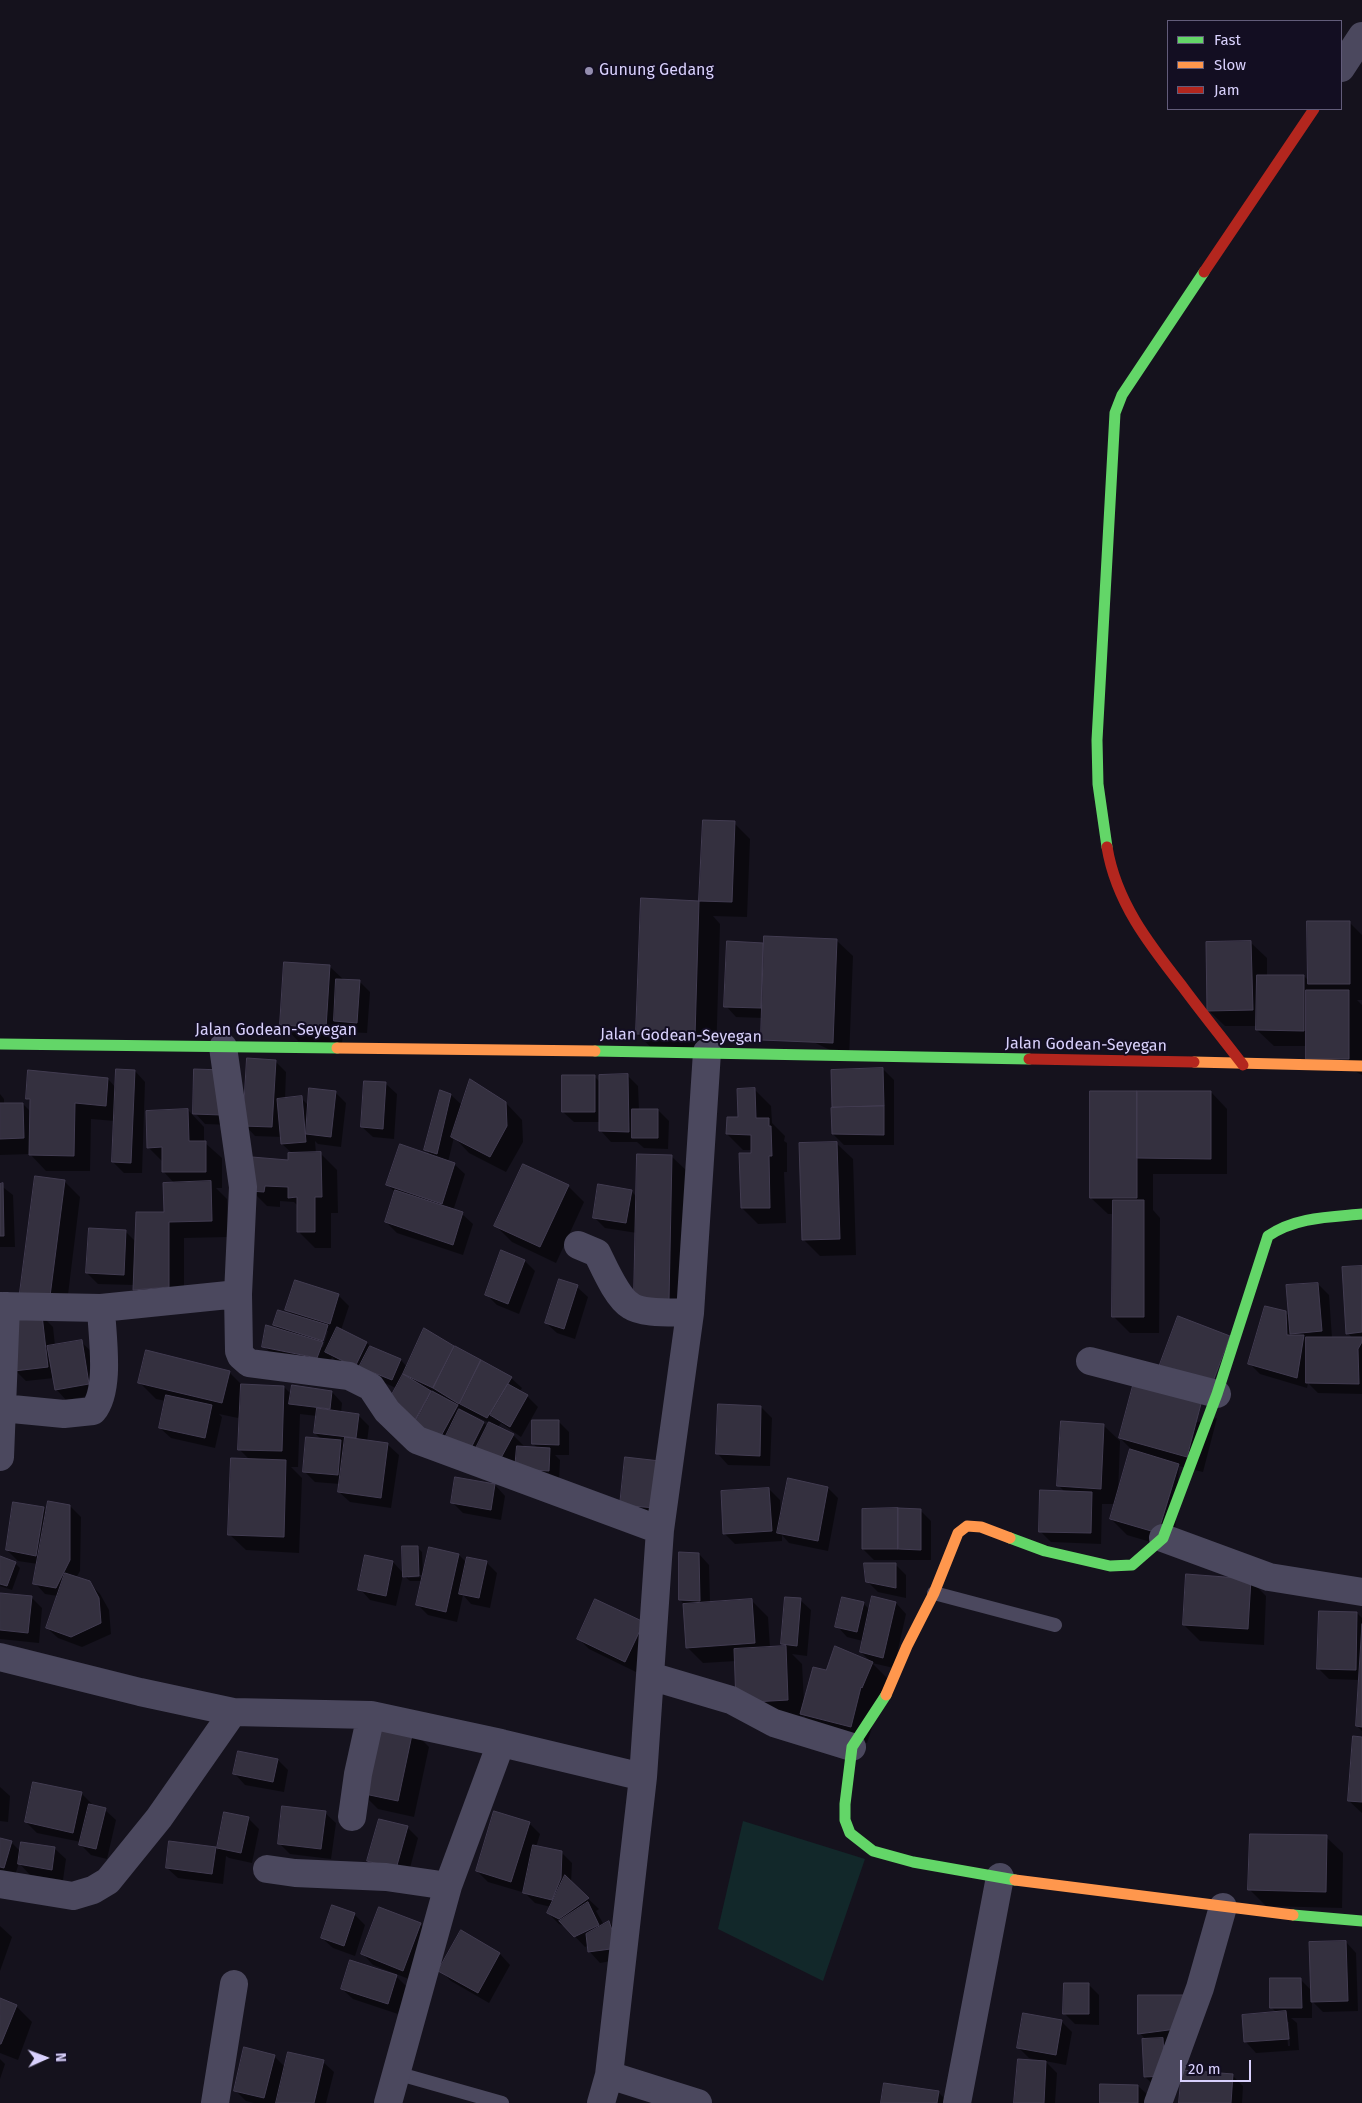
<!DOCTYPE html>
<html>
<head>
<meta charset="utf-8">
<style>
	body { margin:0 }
	#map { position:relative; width:1362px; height:2103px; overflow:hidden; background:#15121d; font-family:"Fira Sans",sans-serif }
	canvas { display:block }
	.legend { position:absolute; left:1167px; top:20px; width:175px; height:90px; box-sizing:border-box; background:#130e22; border:1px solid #625c7a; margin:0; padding:6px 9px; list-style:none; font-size:15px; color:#d9d1fd }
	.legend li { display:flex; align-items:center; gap:10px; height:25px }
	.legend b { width:25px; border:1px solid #625c7a }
	.north { position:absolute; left:20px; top:2033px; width:50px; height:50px; -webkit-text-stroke:4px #130e22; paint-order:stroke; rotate:88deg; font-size:14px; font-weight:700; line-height:20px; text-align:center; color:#d9d1fd }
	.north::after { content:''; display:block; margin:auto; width:18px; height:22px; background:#d9d1fd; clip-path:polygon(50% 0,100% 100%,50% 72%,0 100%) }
	.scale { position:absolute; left:1180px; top:2060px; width:71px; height:22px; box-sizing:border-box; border:2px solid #d9d1fd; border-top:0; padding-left:6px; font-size:15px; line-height:18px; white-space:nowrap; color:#d9d1fd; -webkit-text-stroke:4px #130e22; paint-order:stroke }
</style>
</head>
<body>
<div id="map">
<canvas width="1362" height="2103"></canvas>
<ul class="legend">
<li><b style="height:6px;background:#63d668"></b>Fast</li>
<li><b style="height:6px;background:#ff974d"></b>Slow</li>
<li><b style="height:6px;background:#b3261e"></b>Jam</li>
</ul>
<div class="north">N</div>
<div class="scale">20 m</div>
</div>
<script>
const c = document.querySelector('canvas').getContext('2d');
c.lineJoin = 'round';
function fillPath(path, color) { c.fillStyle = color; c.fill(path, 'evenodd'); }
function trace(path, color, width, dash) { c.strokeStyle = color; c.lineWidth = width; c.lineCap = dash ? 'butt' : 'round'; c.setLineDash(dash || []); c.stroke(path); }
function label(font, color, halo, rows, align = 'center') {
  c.font = font + ' "Fira Sans",sans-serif'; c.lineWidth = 4; c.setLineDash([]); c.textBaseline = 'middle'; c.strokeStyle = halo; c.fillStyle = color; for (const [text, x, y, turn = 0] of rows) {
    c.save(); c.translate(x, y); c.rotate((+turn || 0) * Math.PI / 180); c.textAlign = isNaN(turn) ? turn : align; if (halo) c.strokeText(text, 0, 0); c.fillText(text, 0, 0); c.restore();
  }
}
fillPath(new Path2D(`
	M743 1821 865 1859 823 1981 718 1929Z`), '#12282a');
fillPath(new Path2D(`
	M704 822 734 823 750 839 747 917 713 916 720 924 716 1057 659 1055 637 1034 642 900 701 902Z
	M1350 923 1362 935V1000H1357L1362 1005V1075L1307 1046H1274L1257 1030V1026H1225L1208 1010 1250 942 1267 958V976H1304L1309 981Z
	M836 940 853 956 849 1059 763 1018 736 1017 726 1006 763 944 765 947Z
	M329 966 344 980 359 981 370 992 367 1033 346 1032 343 1029 342 1044 298 1041 282 1024ZM297 1025 332 1027V1030L297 1027Z
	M275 1061 286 1072 285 1099 301 1098 309 1106 335 1092 346 1103 341 1147 318 1144 315 1141 316 1154 320 1153 337 1170 338 1213H331V1248H315L299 1232 298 1206 294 1202 280 1201V1207L267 1206 251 1190 289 1161 293 1154 282 1144V1137L255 1136 245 1125Z
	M883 1069 894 1080V1145H844L833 1134 832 1071Z
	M135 1071 145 1082 142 1173H124L113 1162 115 1121 91 1119 90 1171H46L30 1154 0 1155V1094L4 1099V1104H23L31 1112V1102L27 1098 108 1079 116 1088Z
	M594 1076 600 1082 628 1076 638 1086 639 1110H658L669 1121 668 1149 644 1148 637 1142H611L601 1131 600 1122H574L563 1112Z
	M233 1082V1125L205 1124 195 1113Z
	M365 1082 386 1084 397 1094 394 1139 373 1137 362 1127Z
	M755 1090 771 1106 772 1123 785 1136 784 1141 787 1143V1172H784L786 1223 758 1224 742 1208 752 1150H743L727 1134 740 1118Z
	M1211 1092 1227 1109V1174H1153V1210L1160 1218 1159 1333H1130L1114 1317V1214H1108L1091 1198Z
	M451 1095 463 1106 506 1103 522 1120 523 1142 506 1172 469 1153 454 1137 448 1162 454 1164 465 1174 453 1211 462 1214 473 1224 463 1255 397 1233 386 1222 396 1193 388 1185 432 1156 425 1149Z
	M188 1110 204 1127V1142L222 1158V1188H216L227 1199 228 1237 184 1238V1303L151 1306 134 1289V1285L98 1284 87 1273 125 1231 136 1242 166 1213 175 1184 163 1171V1162L148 1147Z
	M836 1143 853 1159 856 1255 820 1256 804 1240Z
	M671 1156 688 1172 684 1316 652 1315 637 1233 605 1228 594 1217 631 1191 638 1198Z
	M64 1181 80 1197 65 1319 42 1316 53 1327 55 1346 81 1342 92 1352 99 1394 66 1400 56 1389 54 1378 26 1381 15 1370Z
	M0 1185 13 1195 15 1247H0Z
	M568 1186 584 1202 556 1263 512 1242 496 1226Z
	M525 1261 535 1271 519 1314 497 1305 486 1294Z
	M1362 1267V1394L1318 1393 1308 1383 1307 1388 1260 1374 1250 1364 1285 1312 1289 1316 1318 1284 1329 1295 1332 1338 1353 1339 1348 1333Z
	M577 1287 588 1297 575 1339 557 1333 546 1323Z
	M338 1295 349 1306 341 1330 367 1343 371 1347 401 1360 406 1366 424 1329 455 1349 511 1378 522 1388 519 1392 527 1396 538 1407 521 1437 501 1423 498 1427 513 1435 524 1446 523 1448H538L533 1444 559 1422 569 1432V1455H555L560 1460 559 1481 527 1479 517 1458 506 1479 424 1438 396 1388 337 1362 332 1357 328 1368 274 1357 264 1346 280 1330 275 1325 293 1315 287 1310ZM325 1331H328L323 1347 320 1346ZM458 1408 490 1423 488 1427 484 1423 464 1413Z
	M229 1372 242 1385 284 1387 292 1395 332 1392 342 1403 341 1413 358 1415 369 1426 367 1442 388 1445 399 1455 391 1508 350 1502 339 1492 340 1484 315 1482 304 1471 322 1440 315 1433 317 1416 300 1414 298 1467H291L302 1478 299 1553 246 1550 229 1534 250 1460 239 1449 241 1412 238 1418 219 1414 222 1417 215 1448 171 1438 160 1428 166 1401 156 1399 140 1383Z
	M761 1407 772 1418 770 1466 728 1465 718 1454Z
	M1217 1418 1203 1472 1179 1466 1174 1549 1127 1535 1111 1519 1115 1504H1102L1101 1544 1051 1542 1040 1531 1065 1492 1059 1486 1103 1425 1120 1441 1118 1495 1131 1449 1120 1438Z
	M626 1459 665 1518 622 1504Z
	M495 1485 505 1496 501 1520 463 1513 452 1502Z
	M828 1488 838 1498 828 1551 789 1543 782 1535V1541L735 1544 724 1533 769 1489 780 1500 781 1518Z
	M70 1506 81 1517 80 1571 76 1578 89 1583 100 1594 109 1610 111 1634 82 1647 58 1638 47 1628 58 1596 45 1594 35 1583 38 1564 18 1561 7 1550 43 1508 47 1512Z
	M920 1510 931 1521V1560H874L863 1549Z
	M417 1547 422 1552 423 1574 459 1555 467 1563 486 1562 497 1573 490 1608 471 1604 463 1595 457 1622 428 1615 417 1604 422 1581H410L403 1575 396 1606 370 1600 360 1589 393 1562 404 1574ZM408 1575H425V1577L408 1578Z
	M699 1554 709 1565 710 1603 751 1600 768 1617 770 1648H786L782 1644 800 1600 811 1610 807 1656 792 1654 802 1664 804 1704 826 1672 871 1662 861 1652 863 1641 847 1637 837 1626 863 1603 870 1610 896 1603 906 1614 894 1668 872 1663 888 1679 867 1743 818 1730 804 1716 754 1718 736 1661 703 1663 687 1647 684 1604 680 1600Z
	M0 1557 15 1563 20 1568 12 1590 0 1586Z
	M895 1564 906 1575V1598L878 1592 867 1581Z
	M1250 1580 1266 1596 1264 1645 1200 1641 1184 1625Z
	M0 1594 31 1597 42 1608 39 1643 0 1639Z
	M596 1601 654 1634 636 1672 589 1649 578 1638Z
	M1357 1613 1362 1618V1731L1357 1726 1360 1680 1329 1679 1318 1668Z
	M413 1731 429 1747 414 1817 378 1809 362 1793Z
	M1362 1738V1813L1349 1801Z
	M278 1760 288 1770 284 1792 245 1785 235 1774Z
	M0 1787 10 1796 8 1822 0 1821Z
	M81 1793 92 1804 91 1806 105 1810 116 1820 107 1859 91 1855 81 1845V1842L37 1833 26 1822Z
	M325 1813 336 1823 331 1859 290 1854 279 1843Z
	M225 1814 248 1818 259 1829 252 1863 229 1858 226 1856 223 1884 178 1878 167 1868 215 1848 218 1850Z
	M529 1823 540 1834 536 1847 561 1852 572 1863 571 1883 599 1909 596 1911 604 1925 609 1922 620 1933 627 1958 600 1963 590 1952 589 1945 585 1947 566 1927 559 1924 548 1913 551 1907 535 1903 525 1893 526 1886 524 1885 522 1892 488 1882 477 1871Z
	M407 1827 418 1838 407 1879 379 1871 369 1860Z
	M1326 1837 1343 1853 1342 1908 1266 1906 1250 1890Z
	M0 1839 11 1842 21 1852 22 1843 55 1849 66 1859 63 1880 30 1875 19 1863 14 1878 0 1875Z
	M380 1908 421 1925 431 1935 414 1981 373 1965 363 1954Z
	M354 1914 365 1925 355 1956 333 1948 322 1938Z
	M0 1926 12 1937 0 1971Z
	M462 1932 500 1954 510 1965 489 2003 451 1981 440 1970Z
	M1346 1942 1356 1953 1358 2011 1323 2012 1312 2001V2018H1291L1297 2023 1299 2050 1256 2053 1246 2042 1243 2016 1277 2013 1271 2007 1301 1980 1311 1990ZM1286 2022H1289L1290 2046H1288Z
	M396 1976 407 1987 398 2014 353 1999 342 1989Z
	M1088 1984 1099 1995V2025L1075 2024 1065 2014Z
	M1188 1996 1156 2087 1145 2077 1146 2040 1140 2033Z
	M0 2000 16 2006 32 2022 18 2060 0 2053Z
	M1061 2021 1072 2032 1066 2065 1045 2061 1057 2073 1055 2103H1016L1038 2060 1029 2058 1018 2047Z
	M274 2056 286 2068 323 2062 334 2072 326 2103H254L246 2101 235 2090Z
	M0 2059 5 2064 0 2079Z
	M1232 2075 1243 2086 1242 2103H1180Z
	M1138 2086 1149 2096V2103H1101Z
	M938 2092 949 2103H882Z`), '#0007');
const building = new Path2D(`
	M703 820 735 821 732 902 699 901Z
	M641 898 699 901 695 1036 636 1034Z
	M1307 921H1350V984H1308Z
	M764 936 837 939 833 1043 761 1040Z
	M727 941 763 943 761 1008 724 1007Z
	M1251 941 1253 1010 1207 1011 1206 942Z
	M284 962 330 965 326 1028 280 1025Z
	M1257 975H1304V1031L1256 1030Z
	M336 979 360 980 357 1023 334 1021Z
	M1306 990H1349V1059H1306Z
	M247 1058 276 1060 272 1127 243 1126Z
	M883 1068 884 1106 832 1107 831 1070Z
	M116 1069 135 1070 131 1163 112 1162Z
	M194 1069 223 1070 222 1115 193 1114Z
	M28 1070 108 1078 106 1106 75 1103 74 1156 29 1155 30 1099H26Z
	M628 1074 629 1132 599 1131V1075Z
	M562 1075H595V1112H562Z
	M470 1079 506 1102 507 1126 490 1157 451 1137Z
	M364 1081 386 1082 383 1129 361 1127Z
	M309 1088 336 1091 331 1137 306 1134Z
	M755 1088 756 1118H769V1126H771L772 1156H769L770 1208H741L739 1153H751V1135L726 1134 727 1117H738L737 1089Z
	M440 1090 451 1094 437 1154 424 1150Z
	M1090 1091H1137V1198H1090Z
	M1137 1091H1211V1159L1137 1158Z
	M302 1096 306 1142 281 1144 277 1099Z
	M0 1103H23L24 1138 0 1139Z
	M884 1106V1135L832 1134 831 1108Z
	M188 1109 189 1141H206V1172H162V1147L147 1148 146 1111Z
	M632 1109H658V1138H632Z
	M837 1142 840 1239 802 1240 799 1143Z
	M400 1144 455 1163 442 1204 386 1185Z
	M321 1152 322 1197H315V1232H297V1197L288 1198V1187L265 1186 264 1192 250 1191 252 1157 288 1160V1153Z
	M637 1154 672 1155 669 1300 634 1299Z
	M523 1164 569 1185 540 1247 494 1226Z
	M35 1176 65 1180 49 1304 19 1300Z
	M211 1181 212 1221 169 1222V1287L133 1290 136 1212H164L163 1183Z
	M3 1183 4 1236H0V1184Z
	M598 1184 632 1190 626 1223 593 1218Z
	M395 1190 463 1212 453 1245 385 1222Z
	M1113 1200H1144V1317H1112Z
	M89 1228 126 1230 124 1275 86 1273Z
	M501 1250 525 1260 508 1304 485 1295Z
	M1362 1266V1332L1346 1334 1342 1267Z
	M559 1279 578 1285 564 1329 545 1323Z
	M295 1280 339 1294 330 1324 285 1310Z
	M1318 1283 1322 1331 1290 1334 1286 1285Z
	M1265 1306 1286 1311 1287 1335H1304L1297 1378 1248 1364Z
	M278 1310 328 1325 323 1341 273 1325Z
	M42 1315 48 1367 14 1371 8 1319Z
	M1178 1316 1230 1336 1211 1387 1159 1367Z
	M266 1325 323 1342 317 1358 262 1347Z
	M337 1327 367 1342 355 1367 325 1352Z
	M424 1328 454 1346 433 1388 403 1374Z
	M1306 1337H1362V1342L1358 1349 1359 1384 1306 1383Z
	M82 1340 89 1384 55 1390 47 1346Z
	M370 1346 401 1359 392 1380 359 1367Z
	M455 1346 481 1360 459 1404 433 1388Z
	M146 1350 230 1371 222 1403 138 1383Z
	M481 1360 512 1377 487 1418 460 1404Z
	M403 1374 431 1391 415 1420 387 1404Z
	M1134 1382 1202 1400 1187 1457 1119 1438Z
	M241 1384 284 1386 282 1451 238 1450Z
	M508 1384 528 1395 510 1427 490 1415Z
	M292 1385 332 1391 330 1409 289 1404Z
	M432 1391 458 1405 435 1447 412 1428Z
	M166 1395 212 1405 205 1438 159 1428Z
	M718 1404 761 1406 760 1456 716 1454Z
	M317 1408 359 1414 356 1438 314 1433Z
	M459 1409 484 1422 467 1456 442 1444Z
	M532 1420H559V1445L532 1444Z
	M1061 1421 1104 1424 1101 1489 1057 1486Z
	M489 1422 514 1434 495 1469 470 1460Z
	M306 1437 341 1440 338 1475 303 1472Z
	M345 1437 388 1443 381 1498 338 1492Z
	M517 1446 550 1448 549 1471 515 1469Z
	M1130 1449 1179 1464 1158 1533 1110 1519Z
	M625 1457 660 1461 655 1508 620 1505Z
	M231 1458 286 1460 284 1537 228 1535Z
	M455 1477 495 1484 491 1510 451 1503Z
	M788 1478 828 1487 818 1541 777 1533Z
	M769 1488 772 1531 723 1534 721 1491Z
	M1040 1490 1092 1492 1091 1533 1039 1532Z
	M48 1501 70 1505V1560L56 1588 33 1584Z
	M13 1502 44 1507 36 1556 6 1550Z
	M898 1508V1549H862V1509Z
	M898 1508 921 1509V1550L898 1549Z
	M402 1546H418L419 1576 403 1577Z
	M429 1547 459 1554 446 1612 416 1605Z
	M679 1552 699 1553 700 1601 679 1600Z
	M365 1555 393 1561 386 1596 358 1590Z
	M0 1556 16 1562 7 1586 0 1584Z
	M467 1557 487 1561 479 1598 459 1594Z
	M864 1563H896V1588L866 1582Z
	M65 1573 90 1581 99 1598 101 1623 71 1637 46 1628Z
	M1186 1574 1251 1579 1248 1629 1183 1625Z
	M0 1593 32 1596 28 1633 0 1630Z
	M872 1596 896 1602 883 1658 860 1652Z
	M785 1597 801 1598 797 1646 781 1644Z
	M842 1597 864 1602 857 1632 835 1627Z
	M595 1599 644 1622 625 1662 577 1639Z
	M752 1599 755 1643 686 1648 683 1604Z
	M1319 1611 1357 1612 1356 1670 1317 1669Z
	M1362 1624V1727L1356 1726Z
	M786 1646 788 1700 736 1703 734 1649Z
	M835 1646 873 1662 862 1688 861 1687 851 1727 800 1714 813 1667 826 1670Z
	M376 1722 413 1730 398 1801 360 1793Z
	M1353 1736 1362 1737V1802L1348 1801Z
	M238 1751 278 1759 273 1782 233 1774Z
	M33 1782 82 1792 73 1833 25 1822Z
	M89 1804 106 1808 96 1849 79 1845Z
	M282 1806 326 1811 321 1849 278 1844Z
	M494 1811 530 1822 511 1882 476 1871Z
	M224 1812 249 1817 241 1853 217 1848Z
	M379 1819 408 1826 396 1869 367 1861Z
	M1250 1834 1327 1835 1326 1892 1248 1890Z
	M0 1838 12 1841 4 1868 0 1867Z
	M169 1841 216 1847 212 1874 166 1868Z
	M21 1842 55 1847 52 1870 18 1864Z
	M533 1845 562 1851 561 1878 552 1900 523 1893Z
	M565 1875 589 1898 559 1919 547 1913Z
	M588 1902 599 1925 574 1937 559 1921Z
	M332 1905 355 1913 344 1946 321 1938Z
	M379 1907 421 1923 403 1971 361 1954Z
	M609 1921 618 1948 588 1952 586 1934Z
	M461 1930 500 1953 478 1993 438 1971Z
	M1346 1941 1348 2001 1311 2002 1309 1942Z
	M350 1960 397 1975 388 2004 341 1989Z
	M1270 1978H1301L1302 2008H1270Z
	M1064 1983H1089V2014H1063Z
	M1138 1995H1189L1184 2028 1138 2034Z
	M0 1998 17 2005 1 2044H0Z
	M1286 2011 1289 2039 1244 2042 1242 2015Z
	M1023 2013 1062 2020 1056 2055 1017 2048Z
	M1163 2038 1165 2076 1144 2077 1142 2039Z
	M244 2047 275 2055 264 2098 234 2091Z
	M288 2052 324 2060 314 2103H276Z
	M1018 2059 1046 2061 1044 2103H1014Z
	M1182 2070 1233 2074 1231 2103H1179Z
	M884 2083 939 2091 937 2103H881Z
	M1100 2084 1138 2085V2103H1100Z`);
fillPath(building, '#34303f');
trace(building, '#423c51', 1);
trace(new Path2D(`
	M934 1593 1055 1625
	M396 2073 502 2103`), '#4b485e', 14);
trace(new Path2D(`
	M1341 68 1362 36
	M223 1047 243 1187 238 1294
	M578 1245 597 1253C604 1267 617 1298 631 1306 642 1314 676 1312 690 1313
	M0 1306 101 1308 238 1294 239 1351 241 1356 249 1363 349 1376 371 1387 387 1411 417 1440 660 1530
	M1090 1361 1217 1394
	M2 1413 12 1409 64 1414 93 1411C111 1389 102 1336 101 1308
	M0 1457 6 1306
	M1163 1538 1269 1577 1362 1592
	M0 1657 140 1692 233 1712 371 1715 501 1743 643 1777
	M650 1676 731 1700 774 1723 852 1747
	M352 1817 358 1774 371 1715
	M267 1869 295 1873 386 1877 448 1886
	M0 1884 73 1896 93 1890 108 1881 159 1818 233 1712
	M609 2075 698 2103
	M215 2103 234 1984
	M388 2103 448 1886 501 1743
	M601 2103 609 2075 643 1777 660 1530 690 1313 707 1052
	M957 2103 1000 1877
	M1158 2103 1200 1988 1223 1907`), '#4b485e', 28);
trace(new Path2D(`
	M1107 847 1098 784 1097 740 1115 413 1122 395 1204 272
	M0 1044 337 1048
	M595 1051 1029 1059
	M1010 1538 1045 1551 1110 1566 1132 1565 1163 1538 1217 1394 1268 1236C1295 1217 1330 1217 1362 1214
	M886 1695 852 1747 845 1804V1820L850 1833 873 1851 913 1862 1015 1880
	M1293 1915 1362 1921`), '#63d668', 11);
trace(new Path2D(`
	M337 1048 595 1051
	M1194 1062 1362 1066
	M886 1695 907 1646 934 1593 958 1533 967 1526 981 1527 1010 1538
	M1015 1880 1293 1915`), '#ff974d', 11);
trace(new Path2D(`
	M1204 272 1314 109
	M1107 847C1116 902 1149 944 1182 986 1202 1013 1223 1039 1243 1065
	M1029 1059 1194 1062`), '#b3261e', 11);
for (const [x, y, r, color] of [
	[589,71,5,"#948eaf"]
]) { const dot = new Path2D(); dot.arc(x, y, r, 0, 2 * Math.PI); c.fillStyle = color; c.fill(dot); trace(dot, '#130e22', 2); }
label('16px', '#d9d1fd', '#130e22', [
	["Gunung Gedang",599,71]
], 'left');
label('16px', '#d9d1fd', '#130e22', [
	["Jalan Godean-Seyegan",276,1031],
	["Jalan Godean-Seyegan",681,1036,1],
	["Jalan Godean-Seyegan",1086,1045,1]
]);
</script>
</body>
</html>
